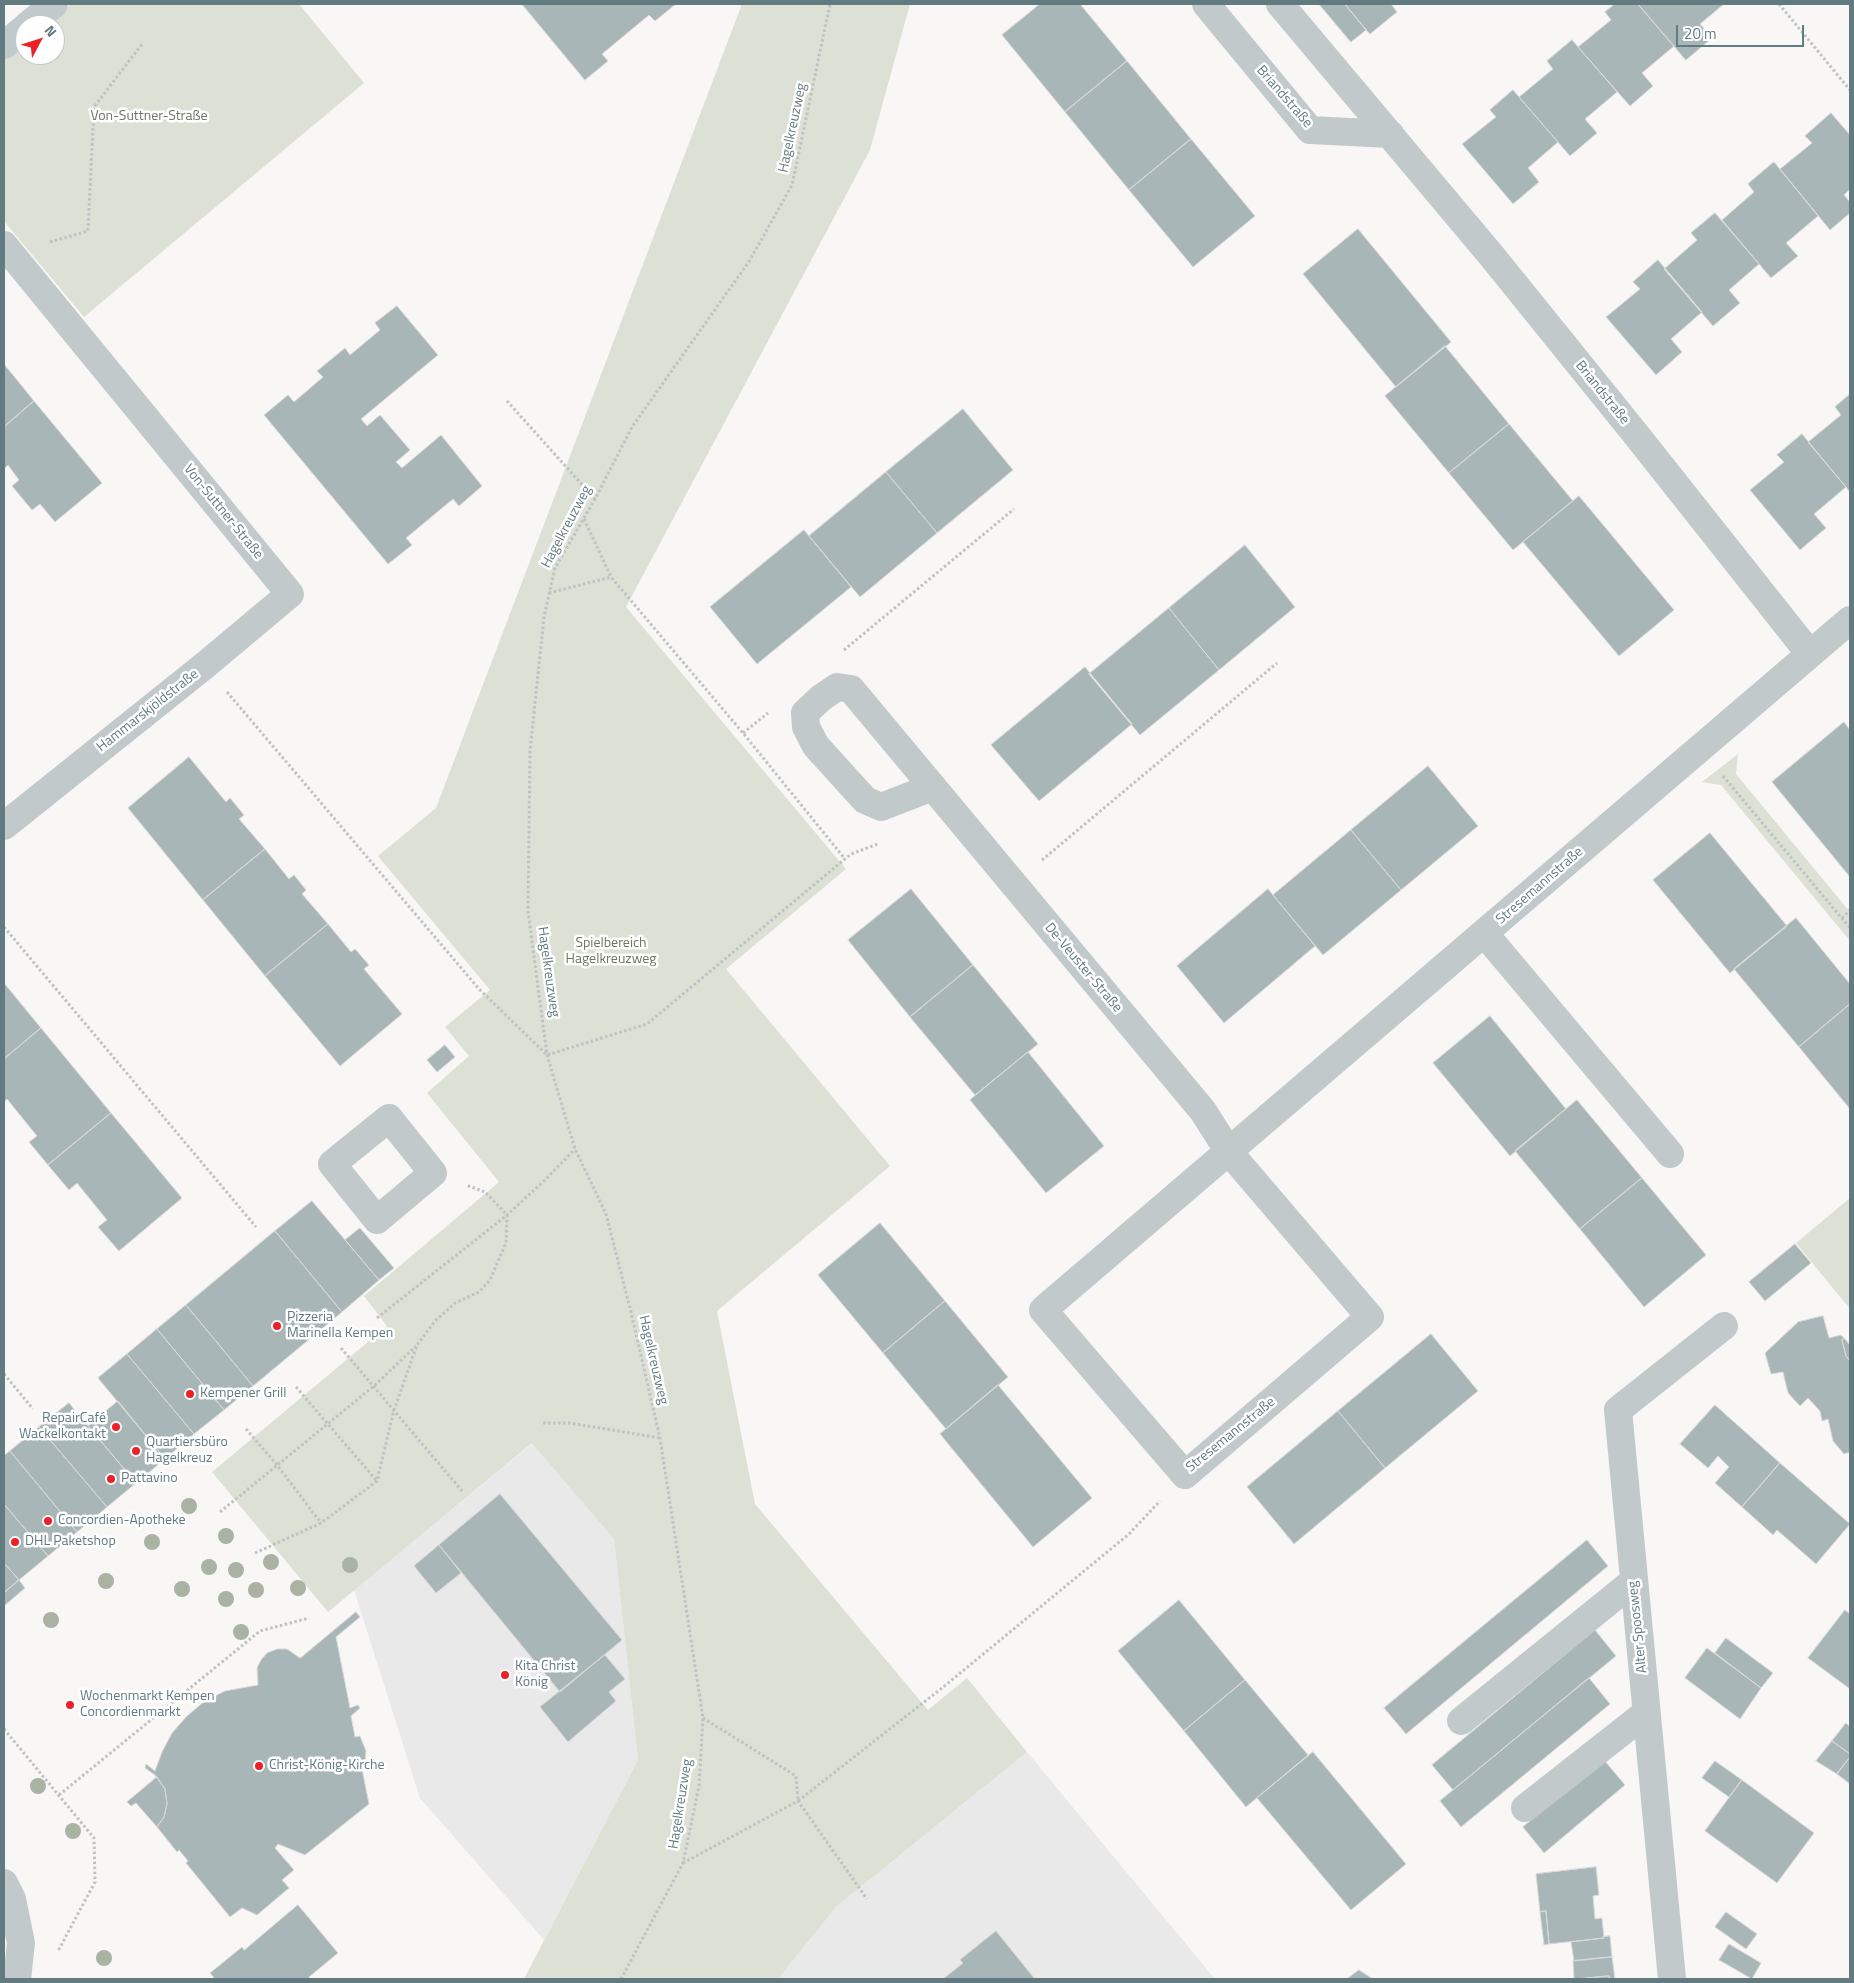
<!DOCTYPE html>
<html>
<head>
<meta charset="utf-8">
<style>
	body { margin:0 }
	#map { position:relative; width:1854px; height:1983px; overflow:hidden; background:#f8f7f5; font-family:"Titillium Web",sans-serif }
	canvas { display:block }
	.frame { position:absolute; inset:0; border:5px solid #617b81; pointer-events:none }
	.north { position:absolute; left:15px; top:15px; width:50px; height:50px; box-sizing:border-box; background:#fff; border:1px solid #c0cacd; border-radius:50%; rotate:50deg; font-size:14px; font-weight:700; line-height:20px; text-align:center; color:#617b81 }
	.north::after { content:''; display:block; margin:auto; width:18px; height:22px; background:#eb2127; clip-path:polygon(50% 0,100% 100%,50% 72%,0 100%) }
	.scale { position:absolute; left:1676px; top:25px; width:128px; height:22px; box-sizing:border-box; border:2px solid #617b81; border-top:0; padding-left:6px; font-size:15px; line-height:18px; white-space:nowrap; color:#617b81; -webkit-text-stroke:4px #fff; paint-order:stroke }
</style>
</head>
<body>
<div id="map">
<canvas width="1854" height="1983"></canvas>
<div class="frame"></div>
<div class="north">N</div>
<div class="scale">20 m</div>
</div>
<script>
const c = document.querySelector('canvas').getContext('2d');
c.lineJoin = 'round';
function fillPath(path, color) { c.fillStyle = color; c.fill(path, 'evenodd'); }
function trace(path, color, width, dash) { c.strokeStyle = color; c.lineWidth = width; c.lineCap = dash ? 'butt' : 'round'; c.setLineDash(dash || []); c.stroke(path); }
function label(font, color, halo, rows, align = 'center') {
  c.font = font + ' "Titillium Web",sans-serif'; c.lineWidth = 5; c.setLineDash([]); c.textBaseline = 'middle'; c.strokeStyle = halo; c.fillStyle = color; for (const [text, x, y, turn = 0] of rows) {
    c.save(); c.translate(x, y); c.rotate((+turn || 0) * Math.PI / 180); c.textAlign = isNaN(turn) ? turn : align; if (halo) c.strokeText(text, 0, 0); c.fillText(text, 0, 0); c.restore();
  }
}
fillPath(new Path2D(`
	M533 1443 614 1539 638 1760 544 1940 420 1798 354 1590Z
	M1027 1752 1215 1979H778L837 1906Z`), '#e8e9e8');
fillPath(new Path2D(`
	M71 4H299L364 83 84 317 4 221V60L25 42V55H55V25H46Z
	M742 4H910L870 150 626 607 846 869 726 969 890 1166 717 1311 755 1504 928 1710 967 1678 1027 1752 837 1906 778 1979H524L638 1760 614 1539 532 1443 328 1612 212 1472 387 1326 364 1296 499 1182 427 1093 469 1056 445 1027 490 990 378 856 436 808Z
	M1738 754 1736 774 1850 912V941L1721 785 1702 782Z
	M1850 1198V1309L1796 1243Z`), '#dce0d5');
const building = new Path2D(`
	M522 4H676L655 21 649 15 602 54 608 61 585 80Z
	M1040 4H1080L1127 61 1065 112 1002 35Z
	M1319 4H1345L1366 30 1351 42Z
	M1345 4H1391L1397 12 1370 34Z
	M1615 4H1638L1674 46 1642 73 1653 86 1630 106 1578 47 1611 20 1605 12Z
	M1638 4H1724L1700 24 1712 38 1686 60Z
	M1572 40 1617 92 1585 119 1597 133 1570 156 1519 97 1553 69 1547 61Z
	M1127 61 1191 139 1129 190 1065 112Z
	M1513 90 1558 142 1528 168 1539 182 1513 204 1462 144 1496 117 1490 110Z
	M1831 113 1850 135V189L1844 195 1850 202V213L1830 230 1780 169 1812 143 1805 136Z
	M1191 139 1255 216 1193 267 1129 190Z
	M1774 162 1818 216 1786 243 1798 256 1771 278 1722 220 1754 192 1748 184Z
	M1715 213 1759 264 1729 290 1740 303 1713 326 1664 269 1697 240 1691 233Z
	M1358 229 1451 342 1396 387 1303 274Z
	M1658 260 1702 312 1671 339 1682 352 1656 375 1606 317 1640 289 1633 282Z
	M397 306 438 355 361 419 367 426 380 415 410 450 396 462 402 468 441 435 482 486 459 506 453 499 406 538 412 545 388 564 264 415 288 395 294 402 323 377 317 371 345 348 350 355 380 330 375 323Z
	M1445 346 1509 424 1449 473 1385 396Z
	M4 364 34 401 4 427Z
	M1850 394V492L1808 442 1841 415 1835 407Z
	M34 401 102 483 55 522 40 504 32 510 12 486 19 480 8 465 4 469V427Z
	M963 409 1013 470 937 533 886 472Z
	M1509 424 1573 501 1513 550 1449 473Z
	M1802 434 1846 487 1814 514 1826 528 1800 550 1750 490 1784 462 1777 455Z
	M886 472 937 533 860 597 809 536Z
	M1579 496 1674 610 1619 656 1523 542Z
	M804 530 851 587 757 664 710 607Z
	M1245 545 1295 607 1219 670 1169 608Z
	M1169 608 1219 670 1140 735 1089 674Z
	M1085 667 1132 724 1039 801 991 745Z
	M1844 722 1850 730V877L1772 782Z
	M189 757 226 802 230 798 244 815 239 819 265 849 203 900 128 808Z
	M1428 766 1478 826 1401 890 1351 830Z
	M1351 830 1401 890 1323 955 1273 895Z
	M1710 833 1787 926 1730 973 1653 880Z
	M265 849 289 879 294 875 306 890 302 894 328 924 265 976 203 900Z
	M911 889 973 965 910 1017 848 940Z
	M1268 889 1315 946 1224 1023 1177 966Z
	M1796 918 1850 984V1004L1799 1047 1734 969Z
	M328 924 351 952 355 949 369 965 364 969 402 1014 340 1066 265 976Z
	M973 965 1038 1044 975 1095 910 1017Z
	M4 983 41 1028 4 1059Z
	M1850 1004V1109L1799 1047Z
	M1490 1016 1566 1109 1510 1156 1433 1063Z
	M41 1028 111 1113 48 1165 29 1142 37 1136 7 1099 4 1102V1059Z
	M445 1045 455 1057 437 1072 427 1060Z
	M1028 1052 1104 1146 1046 1193 970 1100Z
	M1577 1100 1642 1178 1580 1229 1515 1151Z
	M111 1113 182 1198 119 1251 98 1227 107 1220 77 1183 69 1190 48 1165Z
	M1642 1178 1706 1255 1644 1307 1580 1229Z
	M312 1201 379 1280 342 1312 275 1231Z
	M880 1223 945 1301 883 1353 818 1275Z
	M360 1228 394 1268 379 1280 345 1240Z
	M275 1231 342 1312 253 1386 186 1305Z
	M1795 1244 1811 1263 1765 1301 1749 1282Z
	M945 1301 1008 1377 946 1429 883 1353Z
	M186 1305 253 1386 224 1410 157 1329Z
	M1823 1316 1829 1338 1841 1335 1844 1338 1842 1340 1846 1356 1850 1361V1452L1844 1454 1833 1441 1828 1419 1822 1421 1820 1411 1808 1398 1800 1406 1788 1393 1783 1372 1771 1374 1765 1353 1798 1322Z
	M157 1329 224 1410 194 1434 127 1354Z
	M1431 1334 1478 1391 1385 1468 1338 1411Z
	M1844 1338 1850 1345V1361L1846 1356 1842 1340Z
	M127 1354 194 1434 165 1459 98 1378Z
	M998 1385 1092 1498 1033 1547 940 1434Z
	M118 1401 165 1459 136 1483 88 1426Z
	M69 1403 136 1483 107 1507 39 1427Z
	M1715 1405 1780 1463 1742 1507 1715 1483 1729 1467 1718 1456 1708 1468 1680 1444Z
	M1338 1411 1385 1468 1294 1544 1247 1487Z
	M39 1427 107 1507 77 1532 10 1451Z
	M10 1451 77 1532 48 1556 4 1504V1456Z
	M1780 1463 1850 1524 1816 1564 1777 1530 1773 1535 1742 1507Z
	M500 1494 622 1640 560 1692 439 1545Z
	M4 1504 48 1556 19 1580 4 1563Z
	M1587 1540 1608 1566 1406 1734 1384 1708Z
	M439 1545 461 1573 436 1593 414 1566Z
	M4 1563 19 1580 4 1593Z
	M19 1580 25 1588 4 1606V1593Z
	M1179 1600 1245 1680 1184 1731 1118 1651Z
	M1845 1610 1850 1614V1689L1808 1658Z
	M356 1612 360 1617 336 1637 350 1708 358 1705 360 1708 351 1716 355 1737 360 1736 366 1751 365 1764H361L369 1804 305 1855 278 1844 275 1848 294 1870 282 1880 289 1888 257 1915 242 1908 230 1917 186 1863 188 1861 179 1850 177 1852 157 1827 164 1817 167 1804 165 1789 155 1775 145 1768 146 1764 155 1771 162 1752 172 1733 187 1716 205 1701 225 1691 258 1685 257 1668 261 1660 267 1653 277 1649H287L300 1658Z
	M1595 1630 1616 1656 1453 1790 1432 1765Z
	M1726 1638 1773 1673 1761 1688 1715 1653Z
	M1707 1648 1761 1688 1740 1719 1685 1678Z
	M605 1655 625 1679 609 1692 616 1701 568 1742 540 1707Z
	M1589 1678 1610 1704 1461 1827 1440 1801Z
	M1245 1680 1308 1755 1246 1807 1184 1731Z
	M1846 1723 1850 1727V1754L1832 1741Z
	M1832 1741 1850 1754V1757L1837 1774 1816 1761Z
	M1313 1752 1406 1864 1351 1910 1257 1798Z
	M1850 1757V1784L1837 1774Z
	M1604 1760 1625 1785 1544 1853 1523 1827Z
	M1715 1761 1742 1780 1729 1797 1702 1778Z
	M157 1777 165 1789 167 1804 164 1817 157 1827 136 1803 131 1806 127 1802Z
	M1742 1780 1814 1833 1777 1883 1705 1831Z
	M1596 1867 1599 1895 1593 1896 1595 1919 1602 1918 1604 1938 1549 1944 1546 1911 1540 1912 1536 1874Z
	M298 1905 338 1953 309 1977 311 1979H215L210 1973 242 1947 244 1950Z
	M1546 1911 1549 1944 1544 1945 1540 1912Z
	M1726 1912 1757 1934 1746 1949 1715 1927Z
	M996 1931 1035 1979H943L963 1963 960 1960Z
	M1610 1936 1612 1957 1574 1961 1571 1942 1604 1938 1603 1937Z
	M1729 1944 1761 1963 1752 1979 1719 1960Z
	M1612 1957 1615 1979H1609V1976L1574 1979 1573 1961Z
	M1359 1970 1373 1979H1347Z
	M1609 1976 1610 1979H1581Z`);
fillPath(building, '#a9b6b8');
trace(building, '#d9d9d7', 1);
trace(new Path2D(`
	M1779 4 1850 90
	M50 242 88 231 94 107 142 44
	M507 401 595 499
	M584 519 611 577 743 733 845 859
	M549 593 611 577
	M844 650 1014 509
	M227 692 479 989 547 1055 647 1024 851 854 878 844
	M743 733 768 713
	M1723 776 1850 928
	M1042 860 1277 663
	M1842 918 1850 910
	M4 927 256 1227
	M377 1318 507 1215 545 1180 575 1149
	M341 1348 462 1491
	M4 1374 33 1409
	M296 1387 377 1481
	M543 1423H570L660 1438
	M246 1429 277 1465 321 1523
	M220 1512 374 1386 416 1346
	M255 1553 321 1523 377 1481 394 1410 417 1345 435 1321 455 1303 479 1292 490 1280 506 1243 507 1215 485 1192 466 1185
	M703 1718 796 1776 798 1801 942 1688 1129 1534 1160 1501
	M4 1729 94 1838 95 1882 58 1951
	M59 1795 260 1631 309 1618
	M683 1863 798 1801 867 1899
	M621 1979 683 1863 699 1786 703 1718 660 1438 631 1312 606 1214 575 1149 547 1055 528 911 530 751 544 617 555 568 595 499 632 427 750 260 792 185 830 4`), '#bec2c3', 3, [2.5, 2.5]);
trace(new Path2D(`
	M1206 4 1310 130 1390 134
	M1280 4 1491 255 1634 432 1810 654
	M28 25 54 4
	M4 45 25 28
	M4 245 290 594 204 666 4 826
	M933 787 881 807 865 800 816 746 806 727 805 713 821 698 837 687 851 689 1203 1111 1229 1152 1370 1317 1185 1475 1043 1310 1850 620
	M1484 933 1670 1154
	M389 1118 433 1173 377 1220 332 1164Z
	M1461 1721 1634 1581
	M1525 1808 1646 1713
	M4 1883 12 1899 21 1943 17 1979
	M1672 1979 1618 1410 1724 1326`), '#c2c9cb', 28);
c.fillStyle = '#aab2a3';
for (const [x, y] of [
	[189,1506],
	[226,1536],
	[152,1542],
	[271,1562],
	[350,1565],
	[209,1567],
	[236,1570],
	[106,1581],
	[298,1588],
	[182,1589],
	[256,1590],
	[226,1599],
	[51,1620],
	[241,1632],
	[38,1786],
	[73,1831],
	[104,1958]
]) { c.beginPath(); c.arc(x, y, 8, 0, 2 * Math.PI); c.fill(); }
for (const [x, y, r, color] of [
	[277,1326,5,"#eb2127"],
	[190,1394,5,"#eb2127"],
	[116,1427,5,"#eb2127"],
	[136,1451,5,"#eb2127"],
	[111,1479,5,"#eb2127"],
	[48,1521,5,"#eb2127"],
	[15,1542,5,"#eb2127"],
	[505,1675,5,"#eb2127"],
	[70,1705,5,"#eb2127"],
	[259,1766,5,"#eb2127"]
]) { const dot = new Path2D(); dot.arc(x, y, r, 0, 2 * Math.PI); c.fillStyle = color; c.fill(dot); trace(dot, '#fff', 2); }
label('14px', '#617b81', '#fff', [
	["Briandstraße",1284,97,49],
	["Hagelkreuzweg",793,128,-78],
	["Briandstraße",1602,393,51],
	["Von-Suttner-Straße",223,512,51],
	["Hagelkreuzweg",567,527,-62],
	["Hammarskjöldstraße",148,711,-38],
	["Stresemannstraße",1540,886,-41],
	["De-Veuster-Straße",1083,968,50],
	["Hagelkreuzweg",548,972,82],
	["Hagelkreuzweg",653,1360,77],
	["Stresemannstraße",1231,1435,-39],
	["Alter Spoosweg",1638,1627,-96],
	["Hagelkreuzweg",681,1804,-81]
]);
label('14px', '#6b7960', '#fff', [
	["Von-Suttner-Straße",149,117],
	["Spielbereich",611,944],
	["Hagelkreuzweg",611,960]
]);
label('14px', '#617b81', '#fff', [
	["Pizzeria",287,1318],
	["Marinella Kempen",287,1334],
	["Kempener Grill",200,1394],
	["RepairCafé",106,1419,"right"],
	["Wackelkontakt",106,1435,"right"],
	["Quartiersbüro",146,1443],
	["Hagelkreuz",146,1459],
	["Pattavino",121,1479],
	["Concordien-Apotheke",58,1521],
	["DHL Paketshop",25,1542],
	["Kita Christ",515,1667],
	["König",515,1683],
	["Wochenmarkt Kempen",80,1697],
	["Concordienmarkt",80,1713],
	["Christ-König-Kirche",269,1766]
], 'left');
</script>
</body>
</html>
